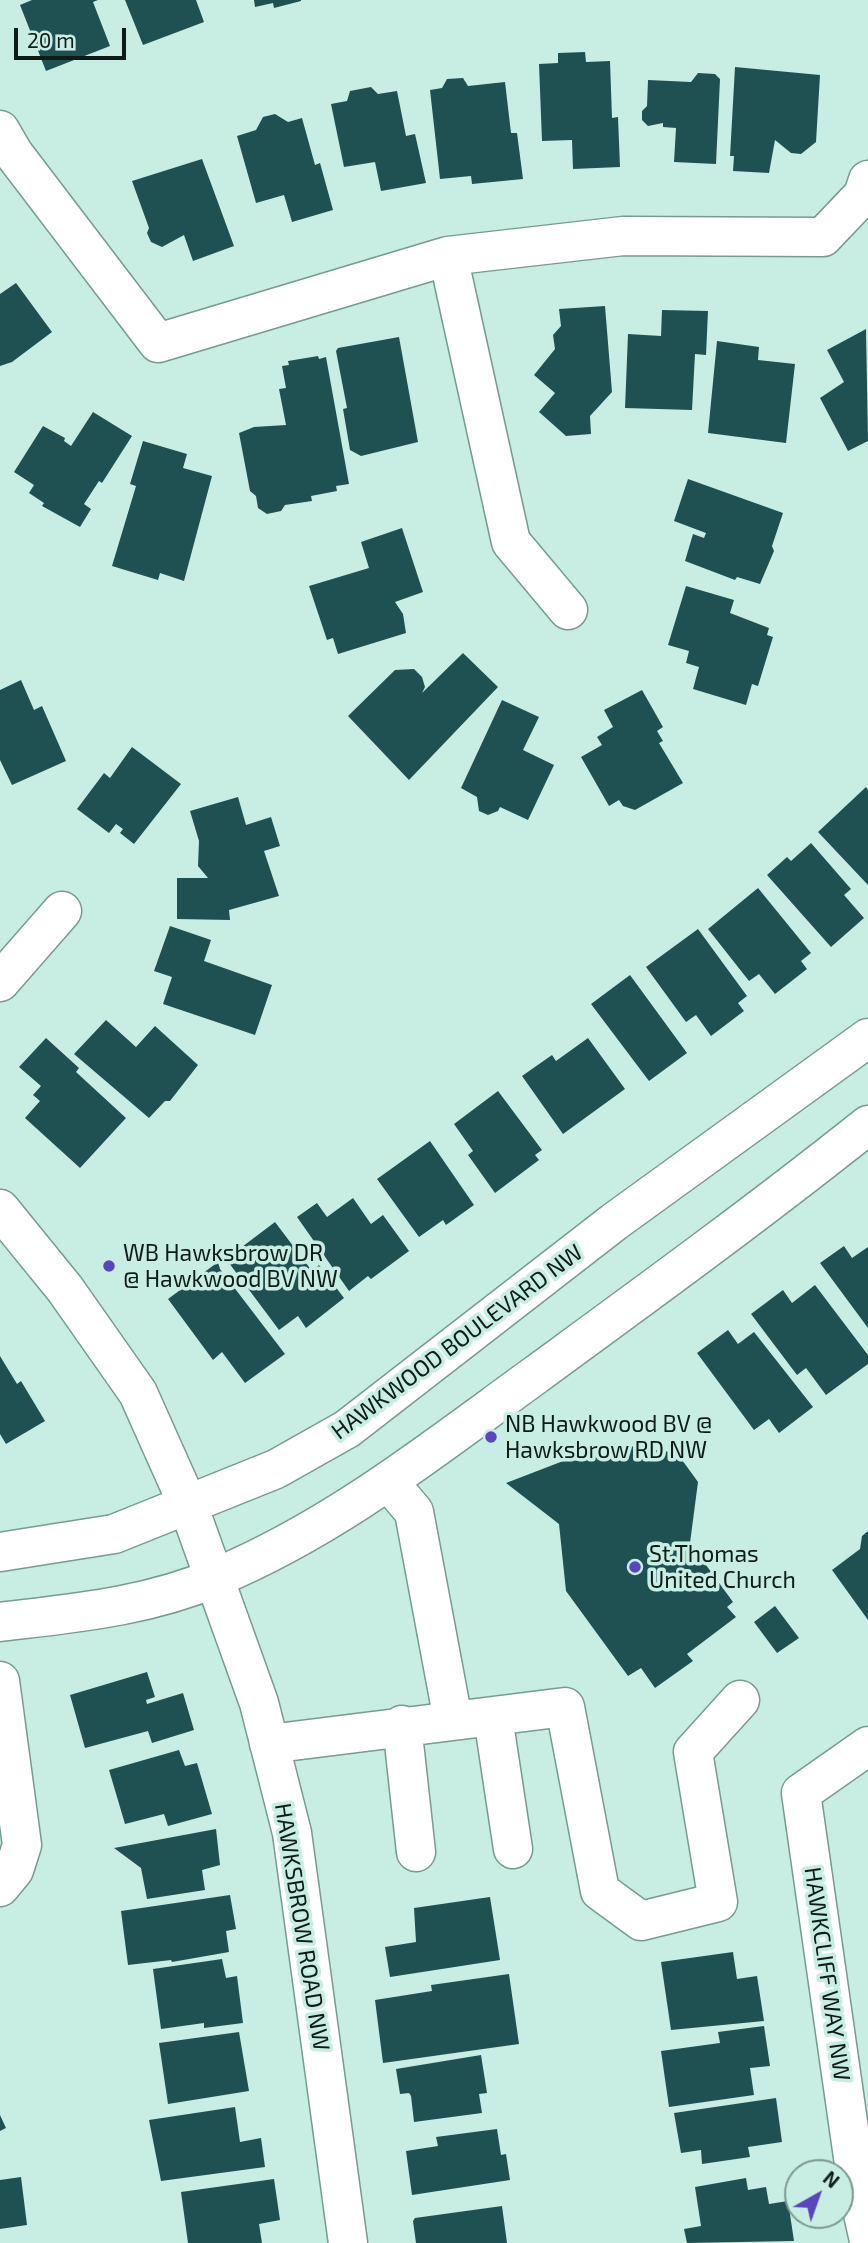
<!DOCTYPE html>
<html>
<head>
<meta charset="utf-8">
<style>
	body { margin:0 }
	#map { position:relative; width:868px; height:2243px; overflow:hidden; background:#c8eee4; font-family:"Exo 2",sans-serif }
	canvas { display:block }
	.north { position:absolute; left:784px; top:2159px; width:70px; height:70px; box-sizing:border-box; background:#c8eee4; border:2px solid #7d9a92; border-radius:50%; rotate:40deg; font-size:19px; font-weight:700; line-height:28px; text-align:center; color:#0d1c18 }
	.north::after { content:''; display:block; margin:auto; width:24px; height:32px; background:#5b45bd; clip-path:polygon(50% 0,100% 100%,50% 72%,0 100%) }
	.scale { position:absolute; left:14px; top:28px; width:112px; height:32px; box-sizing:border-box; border:4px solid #0d1c18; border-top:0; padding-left:9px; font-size:21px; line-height:24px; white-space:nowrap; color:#0d1c18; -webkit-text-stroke:5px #c8eee4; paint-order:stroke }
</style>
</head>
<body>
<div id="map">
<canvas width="868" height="2243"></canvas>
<div class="north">N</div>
<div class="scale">20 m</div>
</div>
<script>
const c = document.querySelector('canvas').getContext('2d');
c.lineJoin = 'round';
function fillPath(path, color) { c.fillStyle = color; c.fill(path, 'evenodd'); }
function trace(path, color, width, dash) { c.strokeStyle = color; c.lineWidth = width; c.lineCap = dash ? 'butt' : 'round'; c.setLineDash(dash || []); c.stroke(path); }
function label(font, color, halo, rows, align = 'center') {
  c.font = font + ' "Exo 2",sans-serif'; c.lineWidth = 7; c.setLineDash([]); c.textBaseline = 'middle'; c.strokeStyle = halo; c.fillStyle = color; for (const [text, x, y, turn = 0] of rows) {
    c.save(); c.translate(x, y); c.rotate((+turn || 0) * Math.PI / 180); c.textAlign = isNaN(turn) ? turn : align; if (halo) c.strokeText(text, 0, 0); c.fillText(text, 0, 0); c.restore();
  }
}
fillPath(new Path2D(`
	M32 0H98L93 2 110 46 46 71 20 5Z
	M125 0H196L204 22 143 45Z
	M254 0H301V1L274 8 273 3 255 7Z
	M585 52 586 62 610 61 612 118 618 117 620 167 573 169 572 140 542 141 539 64 558 63V53Z
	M735 67 820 75 816 142 801 154 791 153 775 140 769 173 733 171 734 156H730Z
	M698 73 715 74 720 79 716 164 674 162 676 128 663 127V123L648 126 642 120V111L647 106 648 80 691 82Z
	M463 78 468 86 505 82 511 133H517L523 179 472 184 471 176 440 179 430 90 442 88 447 79Z
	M371 87 378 94 397 91 406 136 415 134 426 183 381 191 375 162 344 167 331 104 347 101 350 91Z
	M275 114 288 122 302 118 315 165 320 163 333 210 292 222 284 195 256 203 237 136 256 130 263 117Z
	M202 159 234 246 193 261 184 235 162 247 151 242 147 233 149 228 132 181Z
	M16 283 52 332 12 362 0 366V294Z
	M605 306 612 392 590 416 591 434 566 436 539 412 555 393 534 375 555 349 553 335 561 326 559 309Z
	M662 310 708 311 706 355 695 354 692 410 625 408 628 334 661 336Z
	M866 329 868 441 848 451 820 398 844 382 827 350Z
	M399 337 418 442 361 456 350 450 343 409 347 408 336 351 338 348Z
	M717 341 759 347 758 360 795 364 786 443 708 433Z
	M318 356 319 359 326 357 349 484 336 486 337 491 311 496 312 501 285 505 281 511 267 514 258 508 256 496 250 491 239 433 254 427 286 425 279 389 286 388 282 366 289 365 288 361Z
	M93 412 132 436 102 483 99 481 84 504 91 509 80 527 42 506 44 503 29 493 34 485 14 472 43 426 65 438 64 441 71 446Z
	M143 441 187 454 183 468 212 476 184 581 160 573 158 580 112 566 136 486 130 484Z
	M688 479 783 513 772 546 774 551 760 584 737 577 735 580 685 561 693 534 704 538 706 533 674 521Z
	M402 528 423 592 395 602 403 614 406 633 338 654 333 638 327 640 309 586 369 568 361 542Z
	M686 586 734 600 730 613 769 628 767 635 773 637 758 686 752 684 746 705 693 689 699 667 686 663 689 651 668 645Z
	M463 653 498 687 409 780 348 716 395 670 414 669 422 677 425 687 422 693Z
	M21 680 34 710 42 706 66 761 12 785 0 760V690Z
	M642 690 663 727 657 731 663 741 659 743 683 783 635 810 623 806 619 800 609 806 581 757 602 745 597 737 613 727 604 710Z
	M502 700 539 717 523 750 554 765 528 820 500 807 498 811 488 815 479 811 477 797 461 788Z
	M132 747 181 784 134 844 120 833 123 829 116 824 109 833 77 809 104 773 110 778Z
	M866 787 868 790V885L818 832Z
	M238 797 246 825 271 817 280 846 264 851 279 896 229 910 230 920 177 919V878H208L198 866 199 841 190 811Z
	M811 843 851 889 844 895 864 918 831 947 767 875 787 857 791 861Z
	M758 888 811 953 801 961 807 969 775 994 759 974 749 981 708 929Z
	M170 926 211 940 204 961 272 985 255 1035 163 1004 172 977 154 971Z
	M698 929 747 996 738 1003 744 1011 711 1036 696 1015 686 1022 646 967Z
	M630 975 687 1053 649 1081 591 1004Z
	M106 1020 136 1047 155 1026 198 1065 170 1101H165L149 1118 74 1054Z
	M46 1038 79 1068 76 1072 126 1118 80 1168 25 1118 40 1101 33 1095 41 1086 19 1067Z
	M588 1038 625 1089 563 1134 522 1076 552 1055 556 1061Z
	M498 1091 542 1150 535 1155 539 1160 495 1193 468 1155 473 1151 454 1124Z
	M430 1141 474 1205 446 1225 443 1220 419 1237 377 1179Z
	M353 1198 371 1224 383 1215 409 1251 371 1279 368 1276 349 1291 297 1217 317 1203 327 1217Z
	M275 1222 312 1271 319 1265 344 1298 306 1328 298 1316 279 1330 226 1259Z
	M844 1246 852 1258 868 1247V1328L820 1263Z
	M218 1262 220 1269 285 1354 245 1383 222 1352 213 1360 168 1299Z
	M815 1285 868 1355V1364L826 1395 806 1368 797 1375 751 1314 783 1290 792 1303Z
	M728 1330 738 1344 754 1332 813 1407 779 1433 769 1419 754 1430 697 1353Z
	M0 1356 17 1384 21 1381 45 1421 6 1444 0 1434Z
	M610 1443 677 1453 698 1482 690 1543 733 1602 727 1607 736 1617 687 1654 693 1661 655 1688 641 1668 628 1676 566 1591 559 1524 506 1483Z
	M868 1531V1620L832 1570 860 1549 862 1536Z
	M775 1606 799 1638 777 1653 754 1622Z
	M147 1672 155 1697 146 1700 147 1704 183 1693 194 1730 152 1743 148 1731 85 1748 70 1695Z
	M179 1750 185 1766 197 1763 212 1814 168 1826 164 1814 125 1824 109 1770Z
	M216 1829 220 1865 202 1870 205 1890 147 1899 141 1868 114 1848Z
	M230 1895 236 1929 226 1931 229 1952 172 1962 171 1960 128 1965 121 1911Z
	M490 1897 500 1960 390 1977 385 1947 416 1942 414 1908Z
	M733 1952 737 1979 757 1976 764 2021 671 2030 661 1962Z
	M222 1959 226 1978 237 1976 243 2023 204 2028V2023L161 2029 153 1969Z
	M509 1974 519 2044 383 2063 375 2000 432 1991 431 1985Z
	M764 2026 770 2066 750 2068 754 2095 669 2107 661 2051 720 2043 718 2032Z
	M239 2032 249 2091 168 2104 159 2043Z
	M481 2055 487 2093 479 2094 482 2113 414 2122 411 2096 409 2093 400 2094 396 2069Z
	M776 2098 782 2142 748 2147 750 2157 702 2164 701 2150 681 2153 674 2113Z
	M235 2107 240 2142 261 2138 265 2167 161 2181 149 2120Z
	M0 2115 6 2128 0 2131Z
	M497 2129 501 2155 506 2154 510 2180 412 2195 406 2151 438 2146 436 2137Z
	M21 2177 27 2225 0 2229V2180Z
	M746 2178 748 2190 766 2187 769 2204 788 2201 794 2241 687 2243 684 2229 701 2226 695 2187Z
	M274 2179 280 2220 259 2224 262 2243H188L181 2192Z
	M502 2206 507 2243H416L413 2221 415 2218Z`), '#1f5153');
const minor = new Path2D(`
	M0 130 14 154 158 343 448 256 623 236 823 237 863 195 868 180
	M448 256 511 542 568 610
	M0 982 62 911
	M0 1209 65 1289 138 1393 188 1505 259 1703 292 1833 348 2243
	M389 1482 414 1512 453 1720
	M0 1552 114 1534 276 1469 347 1429 614 1222 868 1038
	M0 1622C75 1613 146 1607 217 1577 334 1528 432 1450 534 1376 646 1294 759 1212 868 1125
	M0 1681 22 1845 14 1870 0 1887
	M493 1717 513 1849
	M402 1725 416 1852
	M269 1744 565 1707 600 1891 641 1921 718 1902 693 1752 740 1700
	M868 1746 801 1793 858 2192 868 2236`);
trace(minor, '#779b91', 41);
trace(minor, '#fff', 38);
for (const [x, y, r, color] of [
	[109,1266,7,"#5b45bd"],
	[491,1437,7,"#5b45bd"],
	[635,1567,7,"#5b45bd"]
]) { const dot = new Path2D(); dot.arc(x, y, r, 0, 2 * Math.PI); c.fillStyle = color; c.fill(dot); trace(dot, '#c8eee4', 2.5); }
label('23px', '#0d1c18', '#c8eee4', [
	["WB Hawksbrow DR",123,1253],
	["@ Hawkwood BV NW",123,1279],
	["NB Hawkwood BV @",505,1424],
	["Hawksbrow RD NW",505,1450],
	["St.Thomas",649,1554],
	["United Church",649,1580]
], 'left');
label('23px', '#0d1c18', '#c8eee4', [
	["HAWKWOOD BOULEVARD NW",457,1342,-37],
	["HAWKSBROW ROAD NW",302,1927,81],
	["HAWKCLIFF WAY NW",827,1974,82]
]);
</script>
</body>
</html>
